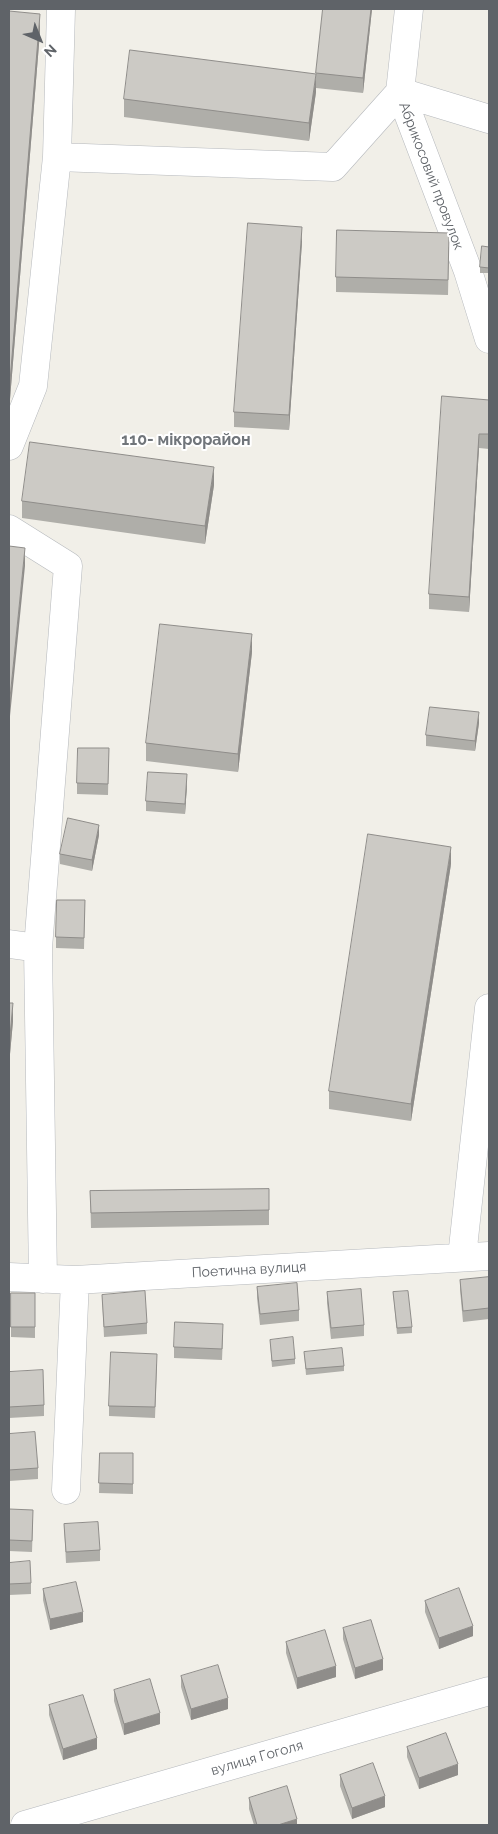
<!DOCTYPE html>
<html>
<head>
<meta charset="utf-8">
<style>
	body { margin:0 }
	#map { position:relative; width:498px; height:1834px; overflow:hidden; background:#f1efe8; font-family:Raleway,sans-serif }
	canvas { display:block }
	.frame { position:absolute; inset:0; border:10px solid #5f6368; pointer-events:none }
	.north { position:absolute; left:15px; top:15px; width:50px; height:50px; -webkit-text-stroke:4px #fff; paint-order:stroke; rotate:136deg; font-size:14px; font-weight:700; line-height:20px; text-align:center; color:#5f6368 }
	.north::after { content:''; display:block; margin:auto; width:18px; height:22px; background:#5f6368; clip-path:polygon(50% 0,100% 100%,50% 72%,0 100%) }
</style>
</head>
<body>
<div id="map">
<canvas width="498" height="1834"></canvas>
<div class="frame"></div>
<div class="north">N</div>
</div>
<script>
const c = document.querySelector('canvas').getContext('2d');
c.lineJoin = 'round';
function trace(path, color, width, dash) { c.strokeStyle = color; c.lineWidth = width; c.lineCap = dash ? 'butt' : 'round'; c.setLineDash(dash || []); c.stroke(path); }
function fillPath(path, color) { c.fillStyle = color; c.fill(path, 'evenodd'); }
function label(font, color, halo, rows, align = 'center') {
  c.font = font + ' Raleway,sans-serif'; c.lineWidth = 4; c.setLineDash([]); c.textBaseline = 'middle'; c.strokeStyle = halo; c.fillStyle = color; for (const [text, x, y, turn = 0] of rows) {
    c.save(); c.translate(x, y); c.rotate((+turn || 0) * Math.PI / 180); c.textAlign = isNaN(turn) ? turn : align; if (halo) c.strokeText(text, 0, 0); c.fillText(text, 0, 0); c.restore();
  }
}
const minor = new Path2D(`
	M409 9 400 92 468 271 489 339
	M400 92 489 119
	M57 157 333 167 400 92
	M9 446 33 386 57 157 61 9
	M9 529 68 566 38 948 43 1279
	M9 944 38 948
	M462 1257 489 1008
	M9 1277 75 1280 489 1256
	M66 1490 75 1280
	M25 1825 489 1691`);
trace(minor, '#b5b8bc', 29);
trace(minor, '#fff', 28);
fillPath(new Path2D(`
	M323 9H372L363 93 316 88V73Z
	M9 11 40 32 10 399H9Z
	M316 92 309 141 124 117V99Z
	M302 242 289 430 234 427V412Z
	M449 247 448 295 336 292V277Z
	M489 247V273H480V267Z
	M489 400V449L479 448 469 612 429 609V594Z
	M214 485 205 544 22 518V501Z
	M252 652 238 772 146 761V743Z
	M479 723 475 751 426 746V735Z
	M109 748 108 795 77 794V783Z
	M187 785 185 814 146 811V801Z
	M99 835 92 871 60 864V854Z
	M451 864 411 1121 329 1109V1091Z
	M85 900 84 949 56 948V937Z
	M9 1003 13 1021 9 1065Z
	M269 1189V1225L91 1228 90 1191Z
	M489 1277V1319L463 1322 460 1290V1280Z
	M257 1287 299 1310V1321L260 1325 257 1298Z
	M327 1292 364 1325V1336L331 1339 327 1303Z
	M393 1292 412 1327V1333L397 1334Z
	M11 1293H35V1338L11 1337Z
	M102 1295 147 1323V1334L104 1337Z
	M223 1335 222 1360 174 1358V1347Z
	M270 1340 295 1359V1364L272 1367Z
	M304 1352 344 1366V1371L306 1375Z
	M157 1364 155 1418 109 1416V1406Z
	M9 1372 44 1405V1416L9 1418Z
	M9 1434 38 1468V1479L9 1481Z
	M100 1453H133V1494L99 1493Z
	M9 1509 33 1520 32 1552 9 1551Z
	M64 1524 100 1550V1561L66 1563Z
	M9 1563 31 1583V1594L9 1595Z
	M43 1589 83 1622 50 1630 43 1600Z
	M489 1592V1607L488 1603V1593Z
	M425 1601 473 1636 439 1649 425 1612Z
	M343 1628 383 1670 355 1679 343 1639Z
	M286 1642 336 1677 297 1689 286 1653Z
	M181 1676 228 1709 191 1720 181 1687Z
	M114 1690 160 1724 124 1735 114 1701Z
	M49 1705 97 1749 63 1760 49 1715Z
	M407 1747 458 1775 419 1789 407 1757Z
	M340 1775 385 1807 352 1819 340 1786Z
	M249 1798 297 1825H254L249 1809Z`), '#afaea9');
fillPath(new Path2D(`
	M371 9H372L363 93V78Z
	M40 14V32L10 399V381Z
	M316 74V92L309 141V123Z
	M302 227V242L289 430V415Z
	M479 434V448L469 612V597Z
	M214 467V485L205 544V526Z
	M25 548V566L9 726V708Z
	M252 634V652L238 772V754Z
	M479 712V723L475 751V741Z
	M187 774V785L185 814V804Z
	M99 825V835L92 871V860Z
	M451 847V864L411 1121V1104Z
	M13 1003V1021L9 1065V1047Z
	M83 1612V1622L50 1630V1619Z
	M473 1626V1636L439 1649V1638Z
	M383 1659V1670L355 1679V1668Z
	M336 1666V1677L297 1689V1678Z
	M228 1698V1709L191 1720V1709Z
	M160 1713V1724L124 1735V1724Z
	M97 1738V1749L63 1760V1749Z
	M458 1764V1775L419 1789V1778Z
	M385 1796V1807L352 1819V1808Z
	M297 1819V1825H278Z`), '#8f8d8a');
const building = new Path2D(`
	M323 9H371L363 78 316 73Z
	M9 11 40 14 10 381H9Z
	M130 50 316 74 309 123 124 99Z
	M248 223 302 227 289 415 234 412Z
	M337 230 449 233 448 280 336 277Z
	M482 246 489 247V268L480 267Z
	M442 396 489 400V434H479L469 597 429 594Z
	M30 442 214 467 205 526 22 501Z
	M9 546 25 548 9 708Z
	M160 624 252 634 238 754 146 743Z
	M430 707 479 712 475 741 426 735Z
	M78 748H109L108 784 77 783Z
	M148 772 187 774 185 804 146 801Z
	M68 818 99 825 92 860 60 854Z
	M368 834 451 847 411 1104 329 1091Z
	M57 900H85L84 938 56 937Z
	M9 1003H13L9 1047Z
	M269 1189V1210L91 1213 90 1191Z
	M489 1277V1308L463 1311 460 1280Z
	M297 1283 299 1310 260 1314 257 1287Z
	M361 1289 364 1325 331 1328 327 1292Z
	M145 1291 147 1323 104 1327 102 1295Z
	M408 1291 412 1327 397 1328 393 1292Z
	M11 1293H35V1327H11Z
	M175 1322 223 1324 222 1349 174 1347Z
	M293 1337 295 1359 272 1361 270 1340Z
	M342 1348 344 1366 306 1369 304 1352Z
	M111 1352 157 1354 155 1407 109 1406Z
	M43 1370 44 1405 9 1407V1372Z
	M35 1432 38 1468 9 1470V1434Z
	M100 1453H133V1484L99 1483Z
	M9 1509 33 1510 32 1541 9 1540Z
	M98 1522 100 1550 66 1552 64 1524Z
	M30 1561 31 1583 9 1584V1563Z
	M76 1582 83 1612 50 1619 43 1589Z
	M459 1588 473 1626 439 1638 425 1601Z
	M371 1620 383 1659 355 1668 343 1628Z
	M325 1630 336 1666 297 1678 286 1642Z
	M218 1665 228 1698 191 1709 181 1676Z
	M150 1679 160 1713 124 1724 114 1690Z
	M83 1695 97 1738 63 1749 49 1705Z
	M446 1733 458 1764 419 1778 407 1747Z
	M373 1763 385 1796 352 1808 340 1775Z
	M287 1786 297 1819 278 1825H257L249 1798Z`);
fillPath(building, '#cccac5');
trace(building, '#8f8d8a', 1);
label('14px', '#5f6368', '#fff', [
	["Абрикосовий провулок",431,176,69],
	["Поетична вулиця",249,1270,-3],
	["вулиця Гоголя",257,1758,-16]
]);
label('bold 16px', '#70757a', '#fff', [
	["110- мікрорайон",186,440]
]);
</script>
</body>
</html>
